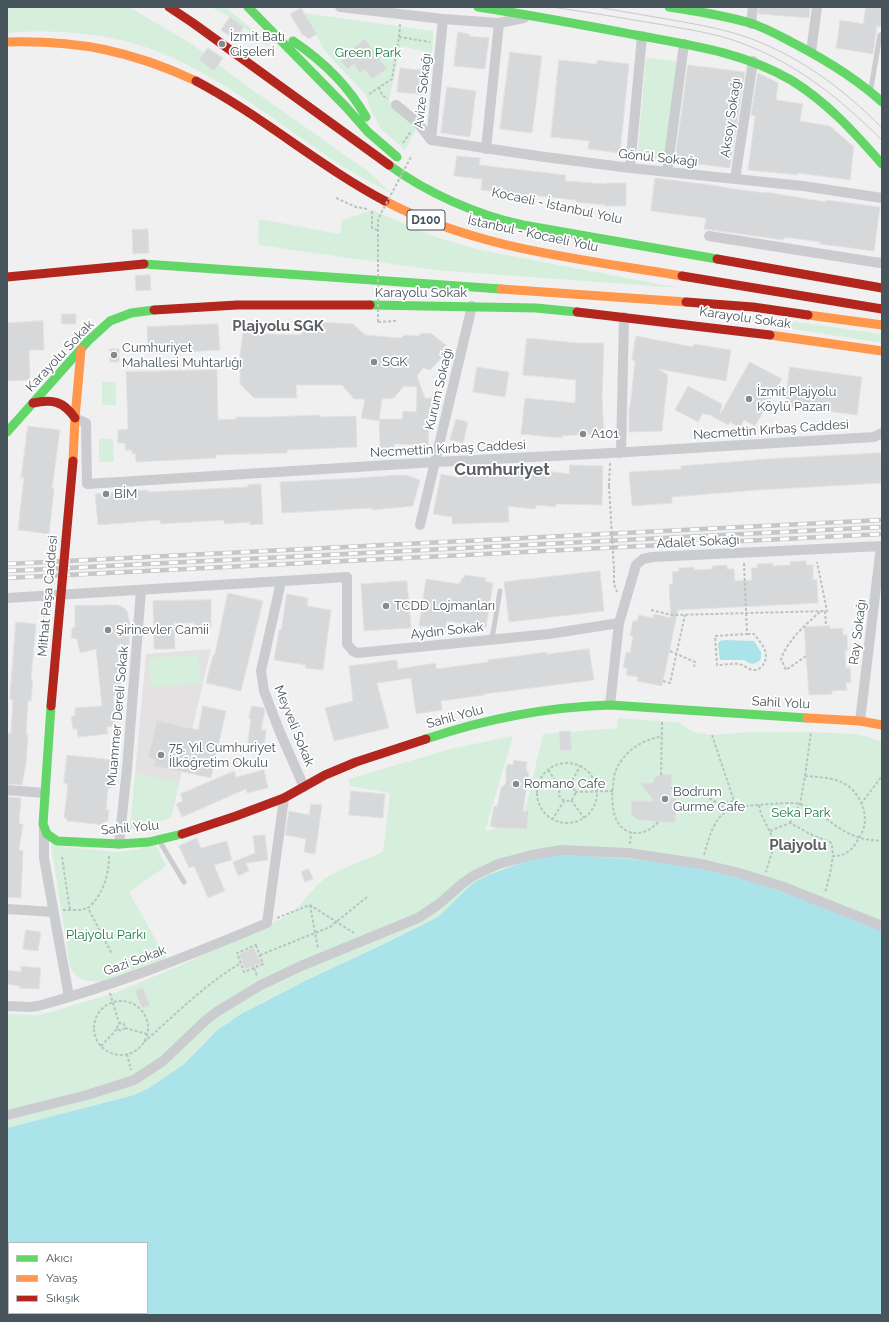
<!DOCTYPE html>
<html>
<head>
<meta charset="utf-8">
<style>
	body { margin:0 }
	#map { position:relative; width:889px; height:1322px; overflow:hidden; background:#f1f0f0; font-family:Raleway,sans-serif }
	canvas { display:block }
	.frame { position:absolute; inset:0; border:8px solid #48545c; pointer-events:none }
	.legend { position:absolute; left:8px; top:1242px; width:140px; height:72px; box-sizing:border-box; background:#fff; border:1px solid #b6bbbe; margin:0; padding:5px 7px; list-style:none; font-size:12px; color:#48545c }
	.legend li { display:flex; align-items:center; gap:8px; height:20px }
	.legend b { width:20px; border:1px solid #b6bbbe }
</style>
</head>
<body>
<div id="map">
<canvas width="889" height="1322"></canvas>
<div class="frame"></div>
<ul class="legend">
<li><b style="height:5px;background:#63d668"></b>Akıcı</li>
<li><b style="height:5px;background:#ff974d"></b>Yavaş</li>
<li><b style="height:5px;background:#b3261e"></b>Sıkışık</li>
</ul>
</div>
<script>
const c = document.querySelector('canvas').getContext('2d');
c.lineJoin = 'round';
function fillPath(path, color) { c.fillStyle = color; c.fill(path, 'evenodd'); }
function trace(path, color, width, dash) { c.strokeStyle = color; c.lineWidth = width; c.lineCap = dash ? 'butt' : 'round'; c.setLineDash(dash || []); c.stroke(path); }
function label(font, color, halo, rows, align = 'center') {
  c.font = font + ' Raleway,sans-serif'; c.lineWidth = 3.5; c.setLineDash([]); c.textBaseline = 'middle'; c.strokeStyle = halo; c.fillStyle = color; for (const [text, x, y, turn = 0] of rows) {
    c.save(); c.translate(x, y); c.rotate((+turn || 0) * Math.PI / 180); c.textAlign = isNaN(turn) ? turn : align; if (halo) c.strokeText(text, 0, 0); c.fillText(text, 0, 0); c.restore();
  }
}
fillPath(new Path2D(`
	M211 649 171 818 130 829 146 654Z`), '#e3e1e2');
fillPath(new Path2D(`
	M7 7H129L192 44 247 86 369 172 391 193C375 184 359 177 344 167 282 127 225 78 156 51 110 33 56 29 7 33Z
	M211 7H225L258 34 274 51 230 17Z
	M304 13 433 31V42L432 53 401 46 389 100 416 129 405 150 381 129 371 110 366 95 324 50Z
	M646 58 677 61 665 161 637 159Z
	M372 210 433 236 480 250 680 288 434 270 258 245 259 219 340 234 342 220Z
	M700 312 804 323 882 334V343L800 330Z
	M102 382H116V405H102Z
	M99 439H113L114 462H99Z
	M198 655 201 684 151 687 149 658Z
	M618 718 674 722 680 723 693 732 712 735 752 732H811L855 734 869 737 882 742V931L777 890 712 871 446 910 438 917 265 1001 227 1023 216 1031 204 1042 183 1065 149 1088 134 1095 7 1128V1014L37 1015 51 1012 117 992 186 963 287 916 299 906 316 886 325 878 342 869 383 852 390 793 350 786 349 779 450 749 513 736 485 831 498 828 527 829 529 811H525L543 734 617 728Z
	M135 773 179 782 171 818 130 829Z
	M51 845 116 852 128 851 156 845 166 866 129 892 166 958 103 981C90 983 75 980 70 967Z`), '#d6efdd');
fillPath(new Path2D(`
	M725 640 754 641 761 652V659C756 665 750 665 744 660H720L718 644 720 641Z
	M558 855C610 857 662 860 712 871 771 884 827 909 882 931V1315H7V1128L134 1095 149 1088 183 1065 216 1031 241 1014 307 980 373 949 438 917 470 886 477 881 489 875 532 859ZM9 1243H147V1313H9Z`), '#abe3eb');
const building = new Path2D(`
	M759 7H810L809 18 759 14Z
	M866 7H882V27L877 26 873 54 836 48 840 20 863 24Z
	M301 8 317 34 309 39 302 34 290 14Z
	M230 17 244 27 235 40 221 30Z
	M458 32 469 34V36L489 38 485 69 454 66Z
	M365 39 387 69 372 79 365 69 360 73 354 64 347 69 341 61 354 52 352 49Z
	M208 48 223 58 214 71 199 60Z
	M510 52 542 56 532 133 500 129Z
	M559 60 597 64V60L629 64 620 153 588 149 589 141 551 137Z
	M688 65 745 72 730 168 675 161Z
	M400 68 429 71 426 95 397 92Z
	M758 73 778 83 776 100 803 104 800 121 830 126 854 147 850 180 798 173V175L748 170 755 116 751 115Z
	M447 87 476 91 470 137 441 133Z
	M457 156 480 158 479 165 566 175 565 181 606 184V183H626V206H605L606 205 576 202V200L481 190 482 179 454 176Z
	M655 178 711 185 734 189 765 193V192L826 202V200L880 207 874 251 820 244V242L784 237V240L704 229 706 218 651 211Z
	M148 229 149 253 133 254 132 230Z
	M150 275 151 290 136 291 135 276Z
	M62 314H76V324H62Z
	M43 321 44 350H29L30 380 7 381V323Z
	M313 322 353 324 365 335 401 338 404 335 418 336 422 333 432 334 446 345V353L430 370 423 368 417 376 425 398H441V408L430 407 428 445 394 444V447L380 448 379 419H402L403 411 416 412 417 387 404 386 394 398 382 399 379 421 361 418 365 399H354L342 385H296L297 398H254L240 384V354L243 333 300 335Z
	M218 324 220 350 148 354 147 327Z
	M636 336 693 347 694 344 731 350 726 381 658 369 668 375 662 431 629 432V407H630L635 361 632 360Z
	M527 338 577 343H604L602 397 604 433 562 436V438L521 434 525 398 575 403 576 380 523 375Z
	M110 349H119V362H110Z
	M750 362 782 379 755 426 744 420 740 428 730 422 728 425 708 414 707 415 703 413 698 422 675 410 688 386 722 404 720 414Z
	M477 367 509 372 505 397 473 392Z
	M790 367 862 377 857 415 785 406Z
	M217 370 218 420 236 419V417H267L320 415V417L356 416 357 447 287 450V453L216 455V458L136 462 135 453 132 454V450H125V443H118V430L128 429 126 372Z
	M456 419 468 422 463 443 450 440Z
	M28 426 60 430 52 488H54L49 534 18 530 24 476 21 479Z
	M881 453 882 483 758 490 672 497V503L632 506 629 472 681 469V466L767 459Z
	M570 465 603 466 602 505 556 504V507L536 505 535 509 508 506 509 522 452 524V517L433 514 441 474 460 478V471H519L539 473V470L569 474Z
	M398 475H406L420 480 413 506 372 510V508L282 513 280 482 360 478Z
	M261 484 263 524 250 525V522L224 524V520L161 524 160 520 98 525 95 494 148 490V492L248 487V485Z
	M806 561V565H813V580L817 579 818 603 678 610 662 686 637 681 638 677 626 675 627 668H623L626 652 630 653 633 636 630 635 633 621H637L639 615 653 618 654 614 671 618 669 584H673L672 572 679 571V568L694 567V570L712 569V566L727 565V569H734L735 581 752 580 751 568H757V564L773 563V566L791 565 790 562Z
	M600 571 604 611 509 622 504 582Z
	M465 575 486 578 485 581 493 583 486 627 447 621 445 629 419 626 426 579 459 584V582H461L462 578H464Z
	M407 581 411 628 364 631 361 584Z
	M228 593 263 601 241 691 206 683 212 659 215 653Z
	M287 594 308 598 307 606 331 610 323 670 305 668 306 665 274 660 279 630H281Z
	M211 600V627L195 628 194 623H174L175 649H154L153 601Z
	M117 605 123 607 127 611 130 623 129 646 117 645 122 695 113 696 116 726 107 727 108 734 78 737 77 729H73L71 716H75V708L102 706 96 649 80 653 77 639 71 638 72 628 75 627V606Z
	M16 622 36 624 31 680H33L31 701H28L26 735H28L26 763 22 785 7 784V745L8 733H11L13 700 10 699Z
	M830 626V629L843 628V635H847L848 650H845L846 668 850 667 851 682 846 683 847 690 832 691V694L809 695 804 627Z
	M589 649 594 680 484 694V695L441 701 442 710 416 714 411 678 377 683 389 728 334 741 325 708 353 701 349 666 397 660 398 669 436 663V669L488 662V660L547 652V654Z
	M203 706 226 711 211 778 154 766 155 760 148 758 157 720 198 730Z
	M252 706 264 708 265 711 261 730H266L264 749 247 747 251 719 249 718Z
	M570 731 572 750 560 751 559 732Z
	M67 755 114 760 111 788H108L106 810H109L108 821H105V825L67 821V818H64L68 784 64 783Z
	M514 760 527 762 526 771 529 772 523 811H529L527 829 498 828 490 826 494 806 497 807 501 788 506 783V768L508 764 513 765Z
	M264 770 268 788 247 793 246 789 182 817 176 804 183 801 180 794 234 771 236 777Z
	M663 774 672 775 670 798H677L675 823 637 820 631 814V801H654L640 783H652L656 776Z
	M351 791 385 794 383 818 349 815Z
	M7 797 21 798 19 824H23L19 850 23 851 21 898 7 897Z
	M311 804 322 805 315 854 304 852 306 839 285 835 289 811 309 815Z
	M265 835 268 860 246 863 249 871 238 876 233 862 255 853 253 836Z
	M197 838 201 848 227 841 232 860 214 865 225 891 208 898 194 866 189 868 179 846Z
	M309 869 313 879 305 882 301 872Z
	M26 930 41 932 38 951 23 949Z
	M254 948 261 963 245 969 239 954Z
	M21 966 41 968 39 989 19 988 20 986 7 984V970L21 972Z
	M143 988 150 1005 142 1008 135 991Z`);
fillPath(building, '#d7d8d9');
trace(building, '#e2e2e3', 1);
trace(new Path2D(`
	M399 37 430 42
	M379 87 382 95 388 99
	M369 94 392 79 399 37 400 24
	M403 143 411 131
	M336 198 356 207 367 209
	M372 211V228L377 230
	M378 322 395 321V318
	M609 486 610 463
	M744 563 747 634 715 636 717 665C724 665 732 663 739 664 745 665 749 671 756 670 759 669 762 667 763 665 771 653 761 643 754 634H747
	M614 570V584L617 592
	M651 610 672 615 827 611 817 562
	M825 611 826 626
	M44 627 45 606
	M670 651 695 662 694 667
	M806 656 786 670 781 659C788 640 805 625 820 612
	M663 681 670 683 685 615
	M712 735 734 801
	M537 793a30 30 0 1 1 60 0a30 30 0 1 1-60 0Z
	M548 770 561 788
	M661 775 662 722
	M805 776C817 777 833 777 845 784 858 791 868 811 864 827 863 832 859 838 856 843 850 852 844 856 833 856L830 874 825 893
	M559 793a8 8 0 1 1 16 0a8 8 0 1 1-16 0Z
	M570 785 580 766
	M671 788C692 789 705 793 722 807
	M575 792 613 791
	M571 800 584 818
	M861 804 882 776
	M759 805 761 814 775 842 766 872
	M726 810 722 807 728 802 734 801 739 807
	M552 820 564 801
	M658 822C653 828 645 833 637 833 612 833 611 803 613 785 614 780 614 774 616 770 619 763 625 755 631 750 640 742 651 739 662 736
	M790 823 800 804 805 776 811 732
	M770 831 790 823 812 835 830 842 832 844 833 856
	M630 844 631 832
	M704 855C717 808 723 807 770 804 780 804 793 801 803 805 823 813 837 831 858 837 865 840 874 840 882 841
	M109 856C109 875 103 895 88 908L112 954
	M62 857 70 911
	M310 905 318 949
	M63 910H80L88 908
	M277 918 310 905 354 933
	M256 945 263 964 244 972 237 953Z
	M260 955 330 927 367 897
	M254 968 257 976
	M110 993 119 1023
	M94 1028a27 27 0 1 1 54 0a27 27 0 1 1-54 0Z
	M125 1028 121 1031 117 1029 118 1024 121 1023 124 1024 125 1028 147 1034
	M144 1042C175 1015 205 984 241 963
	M101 1046 117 1029
	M127 1054 131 1070`), '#b9c4c0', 2, [3, 2]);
trace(new Path2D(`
	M871 88 880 35H882
	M492 639 500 591
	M160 842 184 882`), '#cacccf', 5);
trace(new Path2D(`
	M340 7 443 19 499 23 524 18
	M751 24 753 7
	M811 52 817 7
	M396 105 417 122 431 140 443 19
	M431 140 545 157 630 168 803 186 882 198
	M486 149 499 23
	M630 168 642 36
	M667 172 684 44
	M735 179 753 61
	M709 236 880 263 882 262
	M75 418 86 423 87 484 436 462 611 453 874 437 882 433
	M621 453 624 317
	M420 525 472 306
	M281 582 261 671 264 691 279 730 304 787
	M7 598 347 577V644L353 651 357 653 549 634 619 623
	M610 705 619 623 636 565 643 559 652 557 882 546
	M860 721 881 546
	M7 790 45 793
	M44 828V858L69 997
	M119 844 127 769 141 590
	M7 909 54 912
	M7 1006 29 1007 38 1006C118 984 191 955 267 923L284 798
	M7 1115 87 1095 134 1080 163 1061 206 1020 218 1011 261 985 301 966 418 918 439 904 463 883 473 876 498 864 532 855 561 850 628 853 702 864 739 873 781 886 882 926`), '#cacccf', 10);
trace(new Path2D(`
	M248 7 346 107 368 132 397 157
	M478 7C531 15 583 25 636 35 690 45 743 52 791 80 827 102 855 133 882 164
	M669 7C696 11 723 15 750 23 767 28 783 38 799 46 829 62 857 79 882 102
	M293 41C323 61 348 85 366 117
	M389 165C427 193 477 215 523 225L717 259
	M144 264 501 289
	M370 305 536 308 577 312
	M7 432 88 341 110 321 131 313 154 310
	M51 706 43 824 47 834 57 841 119 844 149 842 182 834
	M426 739C485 719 548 707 610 705L807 718`), '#63d668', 9);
trace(new Path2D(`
	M7 42C78 40 132 51 196 81
	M385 201C476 249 582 259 682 276
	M501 289 686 302
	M808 315 882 325
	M770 335 882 351
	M73 461 75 418 81 350
	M807 718 860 721 882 725`), '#ff974d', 9);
trace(new Path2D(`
	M169 7 193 23 389 165
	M196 81C262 116 319 166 385 201
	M717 259 882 288
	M682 276 882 309
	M7 277 144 264
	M686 302 753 307 808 315
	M154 310 237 305H370
	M577 312 770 335
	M33 403C53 399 63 401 75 418
	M182 834 236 816 284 798 325 775 356 762 426 739`), '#b3261e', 9);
trace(new Path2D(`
	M551 7C589 12 627 19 664 25 691 30 719 34 744 44 799 65 840 99 882 140
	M597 7C622 11 647 16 672 20 695 24 718 28 740 35 794 52 843 88 882 128`), '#c5c7c9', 1);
const rail = new Path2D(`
	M7 564 882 520
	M7 571 882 527
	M7 578 882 534`);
trace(rail, '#c5c7c9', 4.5);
trace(rail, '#fff', 3, [9]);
trace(new Path2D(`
	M378 322V219L411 157
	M609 486 614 570`), '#b9c4c0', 2, [3, 2]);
trace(new Path2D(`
	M51 706 73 461`), '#b3261e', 9);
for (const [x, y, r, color] of [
	[222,44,4,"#838b90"],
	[114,355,4,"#838b90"],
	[374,362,4,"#838b90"],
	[749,399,4,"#838b90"],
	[583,434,4,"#838b90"],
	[106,494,4,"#838b90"],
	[386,606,4,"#838b90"],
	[108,630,4,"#838b90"],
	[161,755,4,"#838b90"],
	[516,784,4,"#838b90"],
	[665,799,4,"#838b90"]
]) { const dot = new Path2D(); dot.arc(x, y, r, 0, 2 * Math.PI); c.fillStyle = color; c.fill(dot); trace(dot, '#fff', 1.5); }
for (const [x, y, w] of [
	[426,220,38]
]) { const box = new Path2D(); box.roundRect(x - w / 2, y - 10, w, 20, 3); c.fillStyle = '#fff'; c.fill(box); trace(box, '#48545c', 1); }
label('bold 12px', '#48545c', null, [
	["D100",426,220]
]);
label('13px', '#48545c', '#fff', [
	["İzmit Batı",230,37],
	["Gişeleri",230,52],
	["Cumhuriyet",122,348],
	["Mahallesi Muhtarlığı",122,363],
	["SGK",382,362],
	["İzmit Plajyolu",757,392],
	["Köylü Pazarı",757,407],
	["A101",591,434],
	["BİM",114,494],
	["TCDD Lojmanları",394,606],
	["Şirinevler Camii",116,630],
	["75. Yıl Cumhuriyet",169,748],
	["İlköğretim Okulu",169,763],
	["Romano Cafe",524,784],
	["Bodrum",673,792],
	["Gurme Cafe",673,807]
], 'left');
label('13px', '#1a7c44', '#fff', [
	["Green Park",368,53],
	["Seka Park",801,813],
	["Plajyolu Parkı",106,935]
]);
label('13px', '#48545c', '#fff', [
	["Avize Sokağı",423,91,-84],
	["Aksoy Sokağı",731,118,-82],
	["Gönül Sokağı",658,158,6],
	["Kocaeli - İstanbul Yolu",557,206,12],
	["İstanbul - Kocaeli Yolu",533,234,12],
	["Karayolu Sokak",421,293],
	["Karayolu Sokak",745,318,8],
	["Karayolu Sokak",60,356,-47],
	["Kurum Sokağı",439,389,-77],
	["Necmettin Kırbaş Caddesi",771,430,-4],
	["Necmettin Kırbaş Caddesi",448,449,-3],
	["Adalet Sokağı",698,542,-3],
	["Mithat Paşa Caddesi",48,596,-85],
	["Aydın Sokak",447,631,-6],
	["Ray Sokağı",858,632,-83],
	["Sahil Yolu",781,703,3],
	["Muammer Dereli Sokak",118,716,-85],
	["Sahil Yolu",455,717,-15],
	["Meyveli Sokak",294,726,68],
	["Sahil Yolu",130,828,-5],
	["Gazi Sokak",135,961,-20]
]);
label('bold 15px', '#5c6064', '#fff', [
	["Plajyolu SGK",278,326],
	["Plajyolu",798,845]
]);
label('bold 17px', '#5c6064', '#fff', [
	["Cumhuriyet",502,470]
]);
</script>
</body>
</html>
